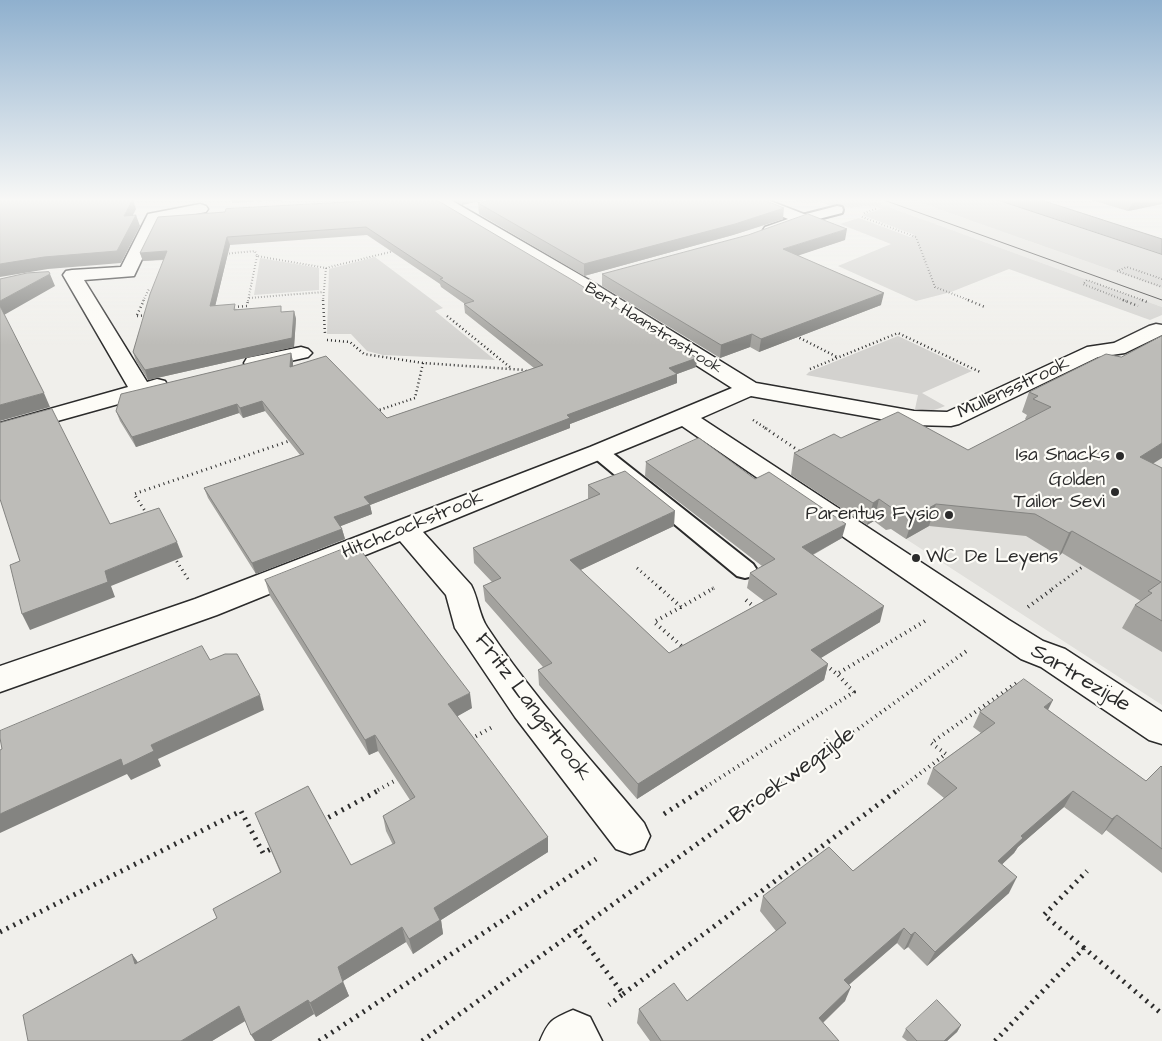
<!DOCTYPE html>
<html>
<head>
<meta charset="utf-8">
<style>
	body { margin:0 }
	canvas { display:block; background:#f0efeb }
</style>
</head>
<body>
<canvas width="1162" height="1041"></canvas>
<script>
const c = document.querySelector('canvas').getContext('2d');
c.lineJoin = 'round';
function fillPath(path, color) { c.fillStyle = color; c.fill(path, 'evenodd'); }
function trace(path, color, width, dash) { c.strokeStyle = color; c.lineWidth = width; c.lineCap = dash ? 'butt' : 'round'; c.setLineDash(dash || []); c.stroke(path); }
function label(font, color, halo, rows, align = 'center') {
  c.font = font + ' "Architects Daughter",sans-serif'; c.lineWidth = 4.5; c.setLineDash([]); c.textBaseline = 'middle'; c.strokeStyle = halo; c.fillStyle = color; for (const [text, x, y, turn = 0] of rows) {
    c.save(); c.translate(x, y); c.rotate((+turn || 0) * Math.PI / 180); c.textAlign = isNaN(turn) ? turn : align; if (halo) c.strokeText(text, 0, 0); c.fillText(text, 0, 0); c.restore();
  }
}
fillPath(new Path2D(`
	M867 199H910L1162 288V307Z
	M1162 404V705L906 539 1056 454Z`), '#e1e0dc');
fillPath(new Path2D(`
	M792 199H867L1162 307V315L1150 320 1009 269 951 292 916 301 838 266 891 244 840 224 859 218 910 237 915 235 862 215 882 209 874 206 839 208 819 202 808 204Z
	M910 199H995L1162 254V288Z
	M375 257 443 308 435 311 495 360 383 355 367 351 351 334H327L329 269Z
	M260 258 319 268V290L254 295Z
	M898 336 972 371 922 393 945 406C934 411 927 412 915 409L918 395 806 375 809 372Z`), '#d3d2cf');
const water = new Path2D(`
	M995 199H1038L1162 239V254Z`);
fillPath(water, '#aaa9a7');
trace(water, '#777775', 1);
const lane = new Path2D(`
	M837 206 842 207 843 210 842 213 803 223 796 219 798 216Z
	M599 446 606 448 753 564 757 570 753 576 745 578 737 576 592 456 589 452 592 448Z`);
const street = new Path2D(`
	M418 199H449L589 280 756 383 914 411 947 412 1087 347 1114 343 1149 326 1156 324 1162 325V335L1125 353 1098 357 959 424 951 426 914 425 751 396 701 418 1009 620 1043 641 1065 649 1162 712V744L1149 740 1041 667 1021 659 682 426 423 532 471 585C478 598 479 615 487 627 533 697 591 759 644 823L650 836 644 849 630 854 616 849 515 717 455 628 446 595 400 541 217 615 0 692V666L195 599 590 447 732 388 575 288 436 204 421 202Z
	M744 199H765L809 216 811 219 809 222 777 233H765L763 230 765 227 788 219 747 202Z
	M200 204 206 206 208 209 206 212 160 221 134 276 84 280 147 382 157 379 165 381 168 386 165 391 0 437V423L128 387 63 275 66 271 72 270 121 267 148 214Z
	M301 347 308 349 312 353 308 357 255 369 247 368 244 363 247 358Z
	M573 1010 590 1017 602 1041H540C549 1020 552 1019 573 1010Z`);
trace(lane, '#2b2b2b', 4);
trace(street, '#2b2b2b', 3);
trace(new Path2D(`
	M864 213 876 209
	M862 217 916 237 935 287 971 301
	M223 254 255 251 257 256 326 268 323 301
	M326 268 394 251
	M1162 279 1127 267 1117 271 1162 287
	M249 298 323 292
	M143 301 149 289
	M248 301 257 256
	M1126 301 1083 284 1087 280 1145 301`), '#2b2b2b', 2, [0.5, 2.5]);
trace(new Path2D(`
	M323 300 325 334
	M968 300 985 307
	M1123 300 1138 306
	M1142 300 1147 302
	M234 307 247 306 248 300
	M137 315 144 300
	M137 316 148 315
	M447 316 511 368
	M796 336 837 357
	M327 340 350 342 364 354 423 363 525 370 527 372
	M810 369 898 333 980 372
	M376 411 415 398 423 363
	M753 420 767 429`), '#2b2b2b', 2.5, [1, 3]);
trace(new Path2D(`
	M765 428 802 453
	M147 514 134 494 292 440
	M174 557 188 579
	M637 568 661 589
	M712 589 716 587
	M1052 589 1085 565`), '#2b2b2b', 3, [1, 4]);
trace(new Path2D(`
	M660 588 681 607 714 588
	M746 600 757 609
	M681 607 654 622 685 649
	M1028 607 1054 588
	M826 665 837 674
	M471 739 494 726
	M378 790 400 778
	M701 790 854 692 837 674 925 621
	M773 790 968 650
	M898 790 946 754 931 743 1018 682`), '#2b2b2b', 4, [1, 4.5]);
trace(new Path2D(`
	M664 814 703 789
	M322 821 381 789
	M575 929 623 994 609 1005
	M0 932 241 811 263 853 273 848
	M1084 948 1044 915 1087 871
	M623 994 899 789
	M319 1041 596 859
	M422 1041 774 789
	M995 1041 1084 948 1162 1014`), '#2b2b2b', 5, [2, 5.5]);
fillPath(lane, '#fdfcf7');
fillPath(street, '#fdfcf7');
trace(new Path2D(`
	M881 199 1162 300`), '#2b2b2b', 1);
fillPath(new Path2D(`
	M231 199H306L232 203Z
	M401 199 697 358 696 367 677 374V383L570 424V428L370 505 372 514 340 526 342 529 345 539 256 574 208 498 204 488 300 455 265 411 243 418 239 413 136 447 120 421 116 411 291 353 293 362V366L387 418 534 368 465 313 464 304H465L441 287 440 284 367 235 230 245 215 306 237 309 283 312 294 311 296 319 294 347 148 380 136 361 133 352 164 260 143 261 140 253Z
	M452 199H488L462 205Z
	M1088 199H1162V204L1128 211Z
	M478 203 783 219 733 235 584 276 479 214Z
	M845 240 798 255 881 305 759 352 750 347 720 358 602 286V274Z
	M1106 354 1153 464 1162 468V652L1122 628 1135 605 1141 601 1062 553 1059 556 1026 536 929 526 906 539 891 529 886 530 874 521 867 525 791 475 794 453 841 438 968 450 1026 420 1025 419 1027 415 1022 412 1029 392Z
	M646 462 755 479 842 538 813 555 880 622 820 658 828 664 824 680 637 799 539 685 538 670 543 667 485 601 483 586 492 582 474 563 473 548 588 499V485L674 526 580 570 669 653 764 601 747 588 750 573 762 566 645 476Z
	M265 580 472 708 457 716 548 837V852L441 920 443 934 413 954 406 942 343 981 349 996 316 1017 314 1014 271 1041H255L245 1020 212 1041 23 1015 132 954 138 963 217 918 280 872 255 813 351 865 393 845 386 831 383 816 410 800 378 751 369 755 270 596Z
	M1048 710 1146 781 1162 767V873L1106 830 1102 835 1064 807 1018 847 1014 853 1002 864 1009 893 927 966 908 947 904 950 897 943 849 985 845 1001 823 1023 839 1041H650L637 1023 639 1009 687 1001 776 931 760 911 763 896 853 871 944 798 927 784 933 768 981 733 973 727 980 712Z
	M961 1025 957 1032 947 1041H907L902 1037 906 1029Z`), '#a3a29e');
fillPath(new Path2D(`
	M133 199 136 209 127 227 124 216Z
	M462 199H488L462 205Z
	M1141 199H1162V204L1128 211 1133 201Z
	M784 208 783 219 733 235 584 276V264Z
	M136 215 140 226 121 263 48 269 0 277V264Z
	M847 229 845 240 782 261 783 249Z
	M227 237 230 245 213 315 210 306Z
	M167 251 170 259 143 261 140 253Z
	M50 274 55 286 4 315 0 307V301Z
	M884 293 881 305 759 352 761 339Z
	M294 311 296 319 294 347 148 380 145 370Z
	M752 334 750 347 720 358 721 345Z
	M291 353 293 362V376L290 367Z
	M697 358 696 367 677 374V383L570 424V428L370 505 372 514 336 528 334 517 364 497 669 368Z
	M44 393 50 407 0 421V405Z
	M262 401 265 411 243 418 240 408Z
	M237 404 239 413 136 447 132 437Z
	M1162 443V458L1130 478 1140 457Z
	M879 499 874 521 867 525 873 503Z
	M936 504 929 526 906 539 913 517Z
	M675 511 674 526 570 575V560Z
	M846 524 842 538 799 562 802 547Z
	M342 529 345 539 256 574 252 563Z
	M1072 531 1062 553 1059 556 1069 533Z
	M177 542 183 557 111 586 115 597 30 630 22 614 105 571Z
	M884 606 880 622 808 666 811 650Z
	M828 664 824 680 637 799 638 784Z
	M470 693 472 708 451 720 448 704Z
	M260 695 264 710 158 759 161 766 131 780 127 774 0 833V814Z
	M1053 700 1045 716 1044 707Z
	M375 735 378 751 369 755 365 740Z
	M1073 791 1064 807 1018 847 1014 853 990 876 998 861 1021 836Z
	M1117 815 1106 830 1102 835 1112 819Z
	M548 837V852L441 920 443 934 413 954 409 939 434 908Z
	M1017 877 1009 893 927 966 935 952Z
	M402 927 406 942 343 981 338 967Z
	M904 928 897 943 838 994 844 980Z
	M915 932 908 947 904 950 911 935Z
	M132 954 142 968 135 964Z
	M343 982 349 996 316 1017 310 1003Z
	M851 987 845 1001 813 1032 819 1018Z
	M308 1000 314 1014 271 1041H255L251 1035Z
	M239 1006 247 1020 212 1041H181Z
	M961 1025 957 1032 947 1041H944Z`), '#848481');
const building = new Path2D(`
	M0 199H133L124 216 136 215 117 251 44 257 0 264Z
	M401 199H435L574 281 697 358 669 368 677 374 567 415 570 418 364 497 370 504 334 517 342 529 252 563 204 488 304 454 262 401 240 408 237 404 132 437 116 411 121 394 291 353 290 367 326 356 387 418 543 365 464 304 474 301 440 279 443 278 366 227 227 237 210 306 235 304 234 310 281 306V312L294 311 292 338 145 370 133 352 150 294 167 251 140 253 158 217 225 212 226 209Z
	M497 199H761L784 208 735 224 584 264 478 203Z
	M1126 199H1141L1133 201Z
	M808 214 847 229 783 249 884 293 761 339 752 334 721 345 602 274 748 235Z
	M49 272 50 274 0 301V279L27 273Z
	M0 306 44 393 0 405Z
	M1162 336V443L1140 457 1162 468V621L1135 605 1152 593 1148 591 1161 582 1072 531 1069 533 1035 514 936 504 913 517 897 507 892 508 879 499 873 503 794 453 834 434 841 438 898 412 968 450 1051 407 1033 399 1038 396 1029 392 1106 354 1121 357Z
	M52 409 110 524 159 508 177 542 105 571 108 582 22 614 10 565 20 561 0 499V423Z
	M699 438 755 479 769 472 846 524 802 547 884 606 811 650 828 664 638 784 538 670 552 663 483 586 501 578 473 548 600 494 588 485 625 471 675 511 570 560 669 653 777 594 750 573 775 559 646 462Z
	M356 544 470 693 448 704 548 837 434 908 440 920 409 939 402 927 338 967 343 982 310 1003 308 1000 251 1035 239 1006 181 1041H28L23 1015 132 954 135 964 217 918 213 909 281 872 255 813 308 786 351 865 395 843 383 816 415 797 375 735 365 740 265 580Z
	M202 646 210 660 225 654H237L260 695 151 745 154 751 123 766 121 759 0 814V750L2 749 0 738V731Z
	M1024 679 1053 700 1044 707 1146 781 1161 766 1162 767V849L1117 815 1112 819 1073 791 1021 836 1023 838 998 861 1017 877 935 952 915 932 911 935 904 928 844 980 851 987 819 1018 839 1041H661L639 1009 674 983 687 1001 786 923 763 896 829 847 853 871 957 788 933 768 995 723 980 712Z
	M937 1000 961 1025 944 1041H917L906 1029Z`);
fillPath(building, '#bdbcb8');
trace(building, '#848481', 1);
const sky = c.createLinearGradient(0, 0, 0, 345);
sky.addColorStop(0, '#8fb0ce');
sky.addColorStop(0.58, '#f8f8f6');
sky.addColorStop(1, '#f8f8f600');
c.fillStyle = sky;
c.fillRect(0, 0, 1162, 345);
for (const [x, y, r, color] of [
	[1120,456,5,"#2b2b2b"],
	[1115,492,5,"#2b2b2b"],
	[949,515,5,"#2b2b2b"],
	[916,558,5,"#2b2b2b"]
]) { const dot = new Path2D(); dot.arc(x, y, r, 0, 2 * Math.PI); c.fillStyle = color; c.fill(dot); trace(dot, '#fdfcf7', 2); }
label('16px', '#2b2b2b', '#fdfcf7', [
	["Bert Haanstrastrook",653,329,32]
]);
label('19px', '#2b2b2b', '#fdfcf7', [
	["Mullensstrook",1014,389,-25],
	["Hitchcockstrook",413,526,-22]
]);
label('19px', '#2b2b2b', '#fdfcf7', [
	["Isa Snacks",1110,456],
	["Golden",1105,481],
	["Tailor Sevi",1105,503],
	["Parentus Fysio",939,515],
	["WC De Leyens",926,558,"left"]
], 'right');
label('22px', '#2b2b2b', '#fdfcf7', [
	["Sartrezijde",1080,679,31],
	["Fritz Langstrook",532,708,53],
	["Broekwegzijde",793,776,-36]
]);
</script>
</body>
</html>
